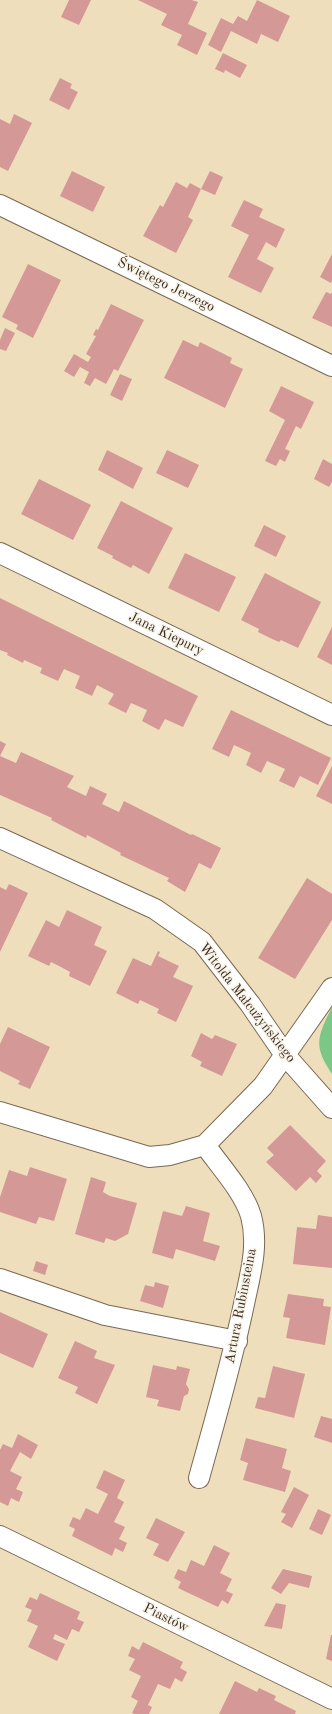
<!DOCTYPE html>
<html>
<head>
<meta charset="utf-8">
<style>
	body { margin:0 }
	canvas { display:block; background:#eedebc }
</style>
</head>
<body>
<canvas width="332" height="1714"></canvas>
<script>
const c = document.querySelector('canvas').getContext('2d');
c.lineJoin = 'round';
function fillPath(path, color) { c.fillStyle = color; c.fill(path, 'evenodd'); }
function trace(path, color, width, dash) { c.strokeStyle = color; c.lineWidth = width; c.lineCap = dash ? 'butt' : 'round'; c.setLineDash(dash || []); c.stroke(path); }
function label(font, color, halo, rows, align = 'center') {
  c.font = font + ' "Old Standard TT",serif'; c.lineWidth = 3; c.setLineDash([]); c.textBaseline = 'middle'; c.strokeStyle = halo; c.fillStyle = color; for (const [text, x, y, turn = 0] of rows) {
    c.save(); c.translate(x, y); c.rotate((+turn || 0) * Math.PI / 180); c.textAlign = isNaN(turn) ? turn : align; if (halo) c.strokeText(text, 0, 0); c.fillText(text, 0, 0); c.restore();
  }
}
fillPath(new Path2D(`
	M332 1007V1074C313 1046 317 1037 332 1007Z`), '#7cc785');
fillPath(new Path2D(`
	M69 0H91L79 25 61 17Z
	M138 0H192L198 2 188 24 207 33 197 55 177 45 182 35 161 25 167 14Z
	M257 0 290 16 278 42 261 34 257 44 231 31 221 52 208 45 221 18 233 24 238 16 247 21Z
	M223 53 247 65 240 78 225 70 224 73 215 69Z
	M60 78 72 84 70 88 78 92 69 110 49 100Z
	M14 114 32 123 8 171 0 167V119L10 124Z
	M72 171 105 187 93 212 60 196Z
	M210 171 223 177 215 195 201 189Z
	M176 182 187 188 190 183 201 189 188 217 193 220 176 253 143 236 160 205 163 207Z
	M244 200 263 209 259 217 285 229 276 248 266 242 257 259 274 268 261 293 228 277 249 235 231 226Z
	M332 254V280L331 283 320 277Z
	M28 264 61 280 33 338 16 329 18 325 2 317Z
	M326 292 331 294 332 292V327L312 318Z
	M111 304 144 320 118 371 114 369 106 384 95 378 90 386 84 383 89 372 80 367 74 377 64 371 74 354 88 362 91 357 86 354 96 336 93 335 96 329 98 330Z
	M5 328 15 333 6 351 0 349V340Z
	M183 340 198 347 200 342 232 358 230 363 243 369 225 408 164 378Z
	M120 374 132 379 122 401 110 395Z
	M281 386 314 402 301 429 296 426 285 449 290 451 285 462 280 459 276 466 265 461 285 420 269 411Z
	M107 450 143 468 133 489 98 470Z
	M167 450 199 465 188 488 156 473Z
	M323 459 332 464V482L329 487 314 479Z
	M39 479 91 505 73 540 21 514Z
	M121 501 173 528 149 574 133 565 131 568 112 558 113 556 97 548Z
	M264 525 286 536 276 557 254 546Z
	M185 553 236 577 219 612 168 588Z
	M265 573 321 602 298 648 281 640 279 642 270 638 258 632 259 629 241 620Z
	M0 598 198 696 183 727 165 719 159 730 142 721 147 710 131 703 126 713 108 704 114 694 97 685 92 696 75 688 80 676 64 669 58 681 40 673 42 668 24 660 23 663 7 655 8 653 0 650Z
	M332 627V665L317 657Z
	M231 710 331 758 318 785 300 776 294 788 279 781 285 769 267 761 261 773 246 765 251 753 234 745 229 757 212 749Z
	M0 741 6 744 0 756 16 763 21 752 74 776 67 787 86 796 90 786 107 794 102 804 119 812 124 801 191 835 192 834 221 848 211 869 199 863 185 892 167 881 169 878 120 855 121 853 87 835 86 838 51 820 52 818 0 795Z
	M332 766V804L316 796Z
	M307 878 332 894V920L295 979 258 958Z
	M9 884 28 893 0 952V887L6 890Z
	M67 910 102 927 94 945 107 951 90 986 69 976 70 972 61 967 51 962 49 966 28 956 46 920 59 927Z
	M158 951 160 952 158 956 179 966 173 977 193 986 176 1022 157 1013 159 1009 140 1000 138 1004 116 993 133 958 151 966Z
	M8 1027 50 1047 30 1089 18 1084 20 1081 0 1071V1044Z
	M201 1033 212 1039 215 1035 237 1044 222 1076 200 1066 202 1062 191 1056Z
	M290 1125 326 1161 317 1171 322 1176 316 1183 310 1177 296 1191 266 1162 274 1155 267 1148Z
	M30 1167 67 1179 54 1221 39 1217 36 1224 0 1212V1197L9 1170 27 1176Z
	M91 1177 106 1182 103 1192 110 1196 137 1203 128 1234 115 1241 106 1238 104 1243 75 1234Z
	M186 1206 210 1213 203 1241 220 1246 215 1261 176 1249 173 1259 152 1253 163 1211 182 1216Z
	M318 1215 332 1217V1268L293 1264 297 1227 316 1229Z
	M36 1261 48 1265 45 1275 33 1271Z
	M155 1282 169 1286 163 1308 140 1301 145 1285 154 1287Z
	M288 1294 324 1299 323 1306 331 1307 325 1345 286 1338 290 1318 283 1317Z
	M0 1312 48 1334 33 1368 0 1353Z
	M75 1341 97 1351 94 1358 115 1365 97 1404 75 1393 78 1387 58 1378Z
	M153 1365 176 1370 177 1366 190 1369 186 1384 189 1389 188 1394 184 1396 180 1411 157 1406 159 1400 146 1397Z
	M273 1366 305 1374 294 1418 255 1408 258 1397 265 1398Z
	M321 1416 332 1419V1443L314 1437Z
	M18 1434 38 1445 31 1459 20 1452 10 1471 22 1477 16 1489 23 1492 19 1502 11 1498 8 1506 0 1502V1450L3 1444 12 1448Z
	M246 1438 287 1449 282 1468 291 1471 285 1492 243 1480 248 1463 240 1460Z
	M104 1470 125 1480 117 1498 124 1502 114 1522 125 1527 119 1539 127 1543 123 1552 115 1548 112 1556 72 1536 75 1529 69 1526 73 1517 80 1520 86 1508 98 1514 108 1494 96 1488Z
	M294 1487 309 1495 292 1528 281 1522 286 1514 281 1512Z
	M318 1509 331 1515 322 1535 309 1529Z
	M156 1518 185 1532 168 1562 153 1555 159 1544 146 1538Z
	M214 1545 230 1553 220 1573 232 1579 226 1591 233 1594 228 1604 222 1600 218 1607 178 1588 181 1582 174 1578 178 1569 186 1572 191 1560 204 1566Z
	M283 1569 312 1576 309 1588 289 1583 281 1594 271 1588Z
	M40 1593 80 1612 77 1619 84 1622 79 1632 72 1629 67 1640 55 1634 53 1639 65 1644 57 1661 28 1647 38 1626 27 1621 32 1610 25 1607 30 1597 37 1600Z
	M276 1603 286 1605 282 1629 264 1626Z
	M331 1635H332V1661L326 1659Z
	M143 1642 183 1662 180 1668 187 1672 182 1682 175 1678 170 1689 158 1684 148 1705 152 1707 149 1714H135L132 1713 138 1701 131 1697 141 1676 129 1670 135 1659 128 1656 132 1646 139 1650Z
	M235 1681 257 1692 259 1688 276 1696 274 1700 296 1711 295 1714H219Z`), '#d49996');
const minor = new Path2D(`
	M0 205 332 366
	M0 553 332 715
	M0 838 155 909 202 942 250 1004 285 1055 332 1108
	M0 1112 149 1157 170 1155 205 1145 263 1086 332 988
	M0 1279 105 1315 237 1341
	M199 1478C215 1420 232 1362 244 1304 250 1275 259 1246 251 1216 244 1192 220 1166 205 1145
	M0 1536 332 1699`);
trace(minor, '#7a6955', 22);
trace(minor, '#fff', 20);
label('14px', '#3b2a1e', '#f7f3e8', [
	["Świętego Jerzego",166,285,26],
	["Jana Kiepury",166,634,26],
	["Witolda Małcużyńskiego",247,1003,52],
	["Artura Rubinsteina",241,1306,-79],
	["Piastów",166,1618,26]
]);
</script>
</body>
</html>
